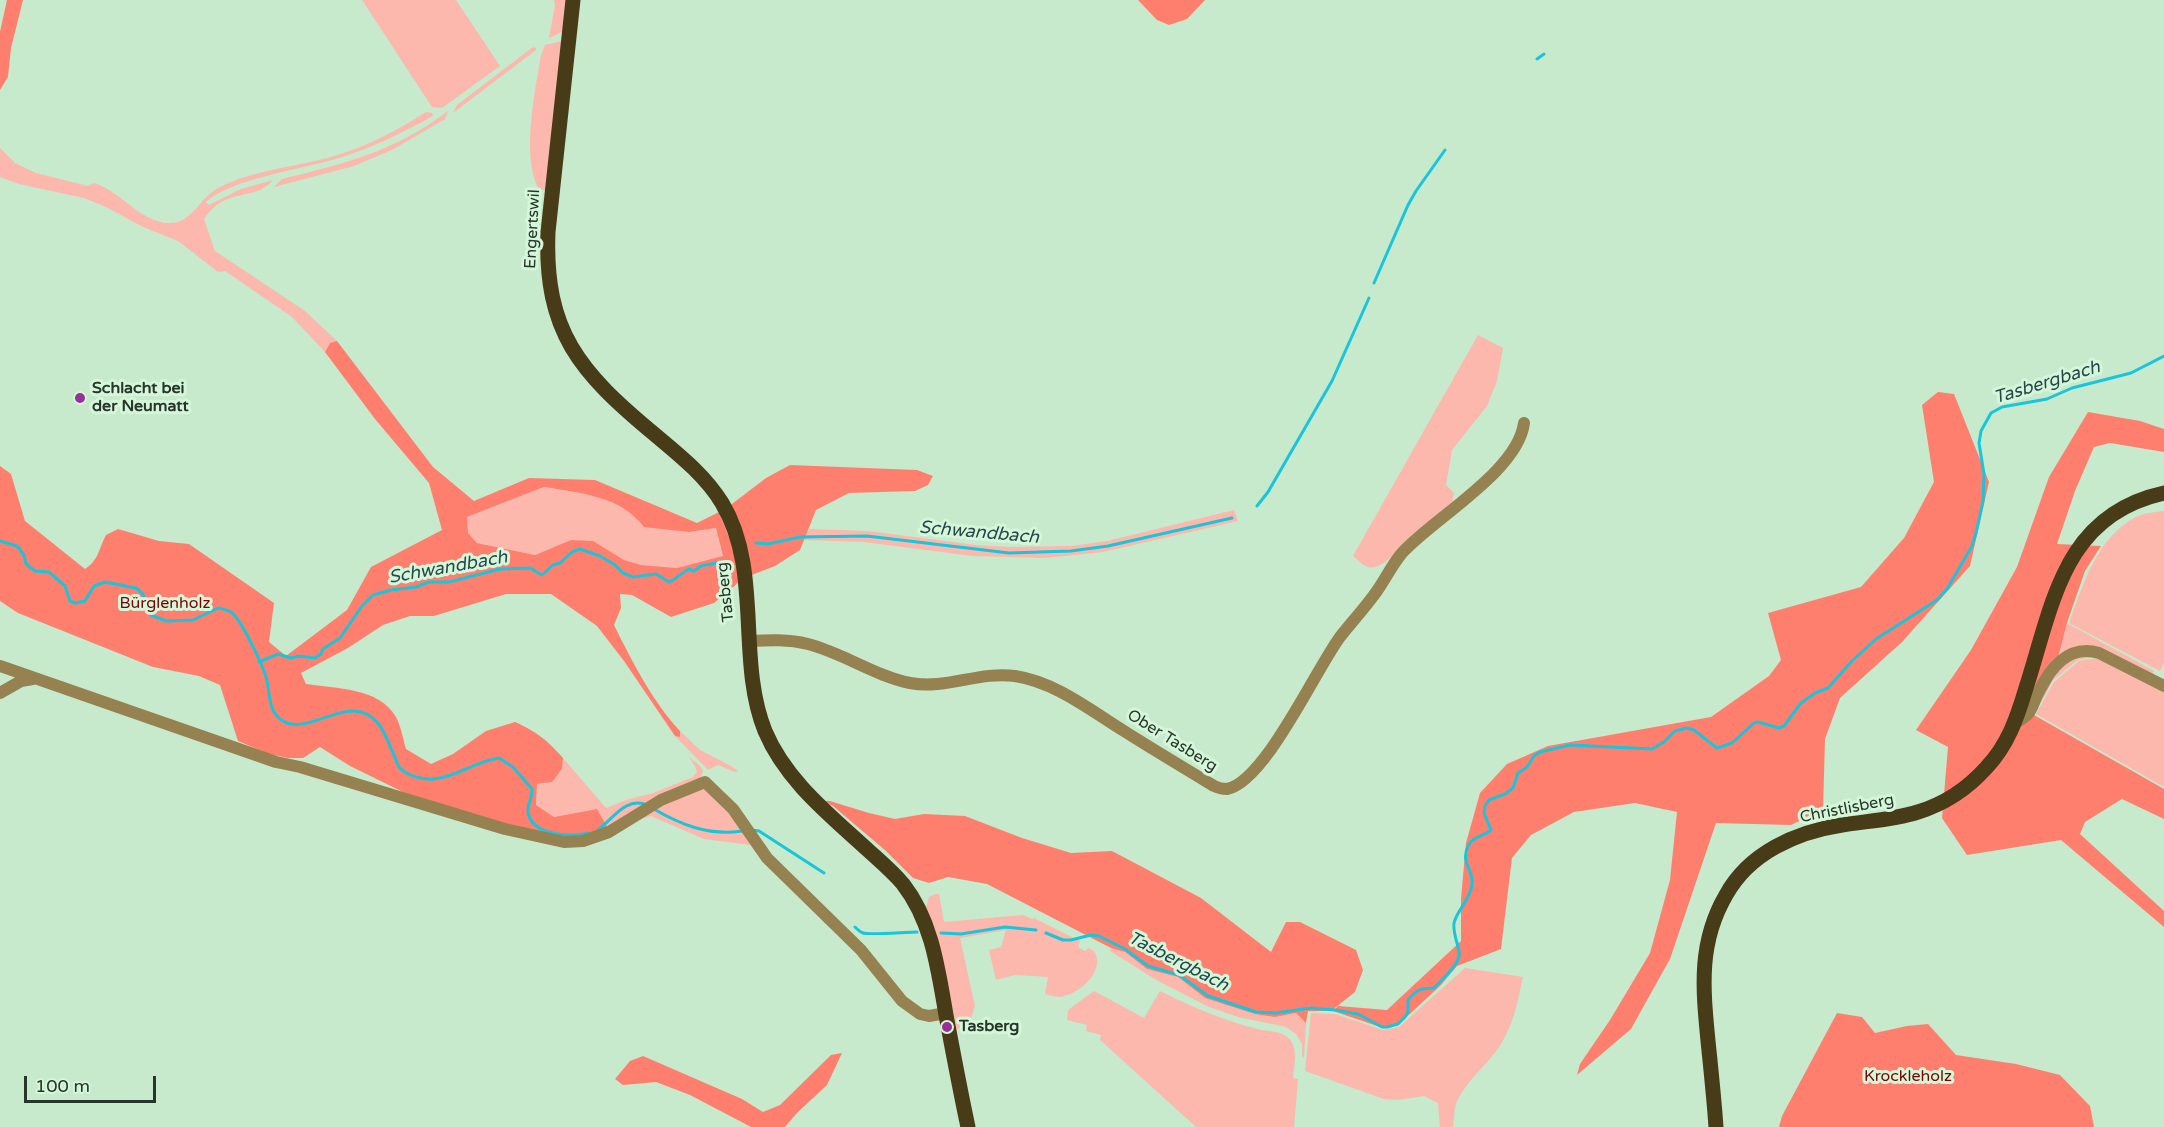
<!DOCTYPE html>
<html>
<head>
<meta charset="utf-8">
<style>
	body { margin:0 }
	#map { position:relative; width:2164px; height:1127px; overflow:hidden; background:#c7e9cc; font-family:"Varela Round",sans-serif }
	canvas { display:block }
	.scale { position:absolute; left:24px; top:1076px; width:132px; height:27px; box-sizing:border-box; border:3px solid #28352a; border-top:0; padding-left:8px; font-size:18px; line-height:21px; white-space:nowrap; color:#28352a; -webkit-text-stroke:4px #d4f7d9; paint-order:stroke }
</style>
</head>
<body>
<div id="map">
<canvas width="2164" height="1127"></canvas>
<div class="scale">100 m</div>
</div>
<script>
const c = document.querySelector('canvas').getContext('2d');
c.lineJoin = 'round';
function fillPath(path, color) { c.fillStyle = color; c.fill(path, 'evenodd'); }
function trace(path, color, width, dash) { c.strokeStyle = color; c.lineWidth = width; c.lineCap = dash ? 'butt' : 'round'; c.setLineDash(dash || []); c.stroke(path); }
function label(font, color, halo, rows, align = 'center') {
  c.font = font + ' "Varela Round",sans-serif'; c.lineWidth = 6; c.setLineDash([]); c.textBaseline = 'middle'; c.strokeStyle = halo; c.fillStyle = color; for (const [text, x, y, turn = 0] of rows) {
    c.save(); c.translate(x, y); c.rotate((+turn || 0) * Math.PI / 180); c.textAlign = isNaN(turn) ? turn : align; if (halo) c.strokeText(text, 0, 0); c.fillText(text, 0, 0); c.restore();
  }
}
fillPath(new Path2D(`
	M362 0H456L500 66 442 108 432 107Z
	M554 0H568L564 31 549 38 555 5Z
	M562 41 547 190H539C521 157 535 91 541 55L545 45Z
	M533 47 536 48V50L453 113 457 105Z
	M448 111 445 119 392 150 354 166 274 187 282 179C346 163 394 152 448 111Z
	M426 112 432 113 433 116C400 134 368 150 332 160 298 170 231 179 206 202L209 205 241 189 273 180C255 202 226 186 204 219L215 251 305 311 337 341 330 343 325 352 292 317 225 271 218 272 178 241 143 227 106 207 84 198 19 184 0 177V148L15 163 36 173 88 186 94 183C118 189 142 224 170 223 193 223 200 196 220 187 254 170 295 167 331 157 366 147 396 131 426 112Z
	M1478 335 1503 348 1497 381 1487 406 1452 450 1446 485 1454 493 1452 503 1384 563C1368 572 1366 567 1353 556Z
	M544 487 598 496 635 514 689 532 716 528 723 557 677 568 641 565 624 560 593 542 571 540 535 555 477 543 468 533 467 517Z
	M1234 510 1238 521 1103 552 1045 558 972 556 864 542 804 540 809 529 868 531 976 545 1010 547 1071 546 1107 541Z
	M2164 511V663L2160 671 2069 623C2083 585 2097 537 2136 517 2144 513 2156 512 2164 511Z
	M2067 623 2154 671 2148 683 2098 656 2078 660 2052 681Z
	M2098 658 2164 692V787L2036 714 2054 682 2079 661Z
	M680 731 700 750 731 766 738 771 735 772 718 765 708 770 675 736 680 737Z
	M689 757 700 766 703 771 700 779 703 789 712 792 750 840 751 845 704 839 651 816 608 828 597 809 554 817 536 805 537 784H546L562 769 563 758 606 808 629 799 653 793 693 777 697 772 695 766Z
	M935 894H939L944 922 1023 915 1032 919 1034 918 1080 941 1078 947 1085 951 1088 948 1094 951C1106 969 1082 992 1064 996 1058 998 1052 996 1045 994L1048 977 1015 975 996 980 989 950 1001 947 1006 930 960 938 975 1006 968 1028 956 1029 926 908 929 897Z
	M1111 948 1125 952 1147 969 1178 977 1205 998 1275 1017 1296 1013 1306 1023 1304 1058 1302 1056V1044L1296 1034 1286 1027 1238 1017 1209 1007 1158 981 1110 951Z
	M1465 968 1523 977C1518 1000 1514 1023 1501 1044 1488 1065 1465 1081 1456 1104 1454 1111 1454 1120 1453 1127H1440L1438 1103 1424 1096 1398 1100 1384 1099 1305 1071 1311 1013 1335 1014 1383 1030 1399 1027Z
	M1094 991 1144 1018 1160 991C1192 1007 1223 1020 1257 1029 1268 1032 1284 1030 1291 1041 1298 1051 1294 1067 1293 1078L1298 1079 1294 1127H1196L1100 1040 1101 1035 1086 1031 1087 1025 1067 1020 1068 1010Z`), '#fcb8ad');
fillPath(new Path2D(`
	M7 0H23L11 48 8 77 0 90V32Z
	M1138 0H1205L1187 19 1169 25 1157 20Z
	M337 341 433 467 474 501 529 478 595 480 697 523 719 512 734 550 739 582 714 603 671 617 632 595 620 594 621 608 614 625C632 661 652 701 680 731V737L675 736 624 661 597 626 551 594H506L434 616H410L383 625 348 648 301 673 306 684C336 689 379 687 396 717 401 726 403 739 406 749L431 764 453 754 486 731 515 722C537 732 547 740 563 758L562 769 552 782 537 784 536 805 554 817 597 809 608 828 582 837 562 838 505 825 405 793 350 766 320 747 303 758H288L269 754 238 741 220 685 199 676 153 667 18 613 0 601V466L11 474 25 521 85 569C99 560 99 548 106 535L118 529 159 541 189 544 274 603 269 642 286 656 347 610 371 567 442 530 429 483 375 419 325 352 330 343ZM544 487C580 493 621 496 644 527L689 532 716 528 723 556 677 568 641 565 624 560 593 541 571 540 535 555 477 543 468 533 467 517Z
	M1938 392 1954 394 1989 482 1970 566 1902 642 1840 698 1825 739 1823 810 1791 825 1716 823 1670 959 1631 1029 1577 1075 1580 1064 1610 1020 1650 953 1670 880 1677 812 1635 803 1574 812 1531 835 1512 858 1501 949 1457 966 1441 985 1398 1025 1383 1028 1333 1011 1338 1006 1387 1010 1461 941V899L1466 843 1480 793 1507 764 1548 746 1711 717 1769 676 1781 660 1768 613 1861 587 1904 538 1934 482 1922 405Z
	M2088 412 2140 421 2164 429V452L2110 443 2094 447 2075 491 2057 544 2101 546 2085 571 2067 623 2052 681 2034 715 2164 789V819L2122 799 2085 822 2080 834 2164 911V927L2061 840 1967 855 1942 818 1948 747 1916 730 1971 650 2017 567 2049 477Z
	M790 465 917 470 933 476 928 485 915 491 849 493 816 510 800 550 775 566 749 576 728 507 766 478Z
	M823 801H830L869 813 895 819 924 814 965 816 1022 838 1071 853 1112 851 1201 898 1271 952 1286 922H1300L1356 950 1363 970 1355 992 1331 1011H1308L1306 1023 1296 1013 1275 1017 1255 1014 1205 998 1178 977 1147 969 1125 952 1111 948 987 884 948 877 929 883 913 878 886 851 833 806Z
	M1837 1013 1862 1017 1875 1033 1907 1026 1928 1024 1956 1055 2016 1064 2060 1075 2090 1106 2094 1127H1779L1782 1116Z
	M842 1053 827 1085 797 1113 785 1127H751L690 1095 656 1082 623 1085 615 1079 630 1061 643 1056 742 1099 763 1112 780 1105 831 1055Z`), '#ff7f6f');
trace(new Path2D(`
	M1537 59 1544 54
	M1374 283 1408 205 1416 191 1445 150
	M1257 506 1268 492 1332 381 1369 298
	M0 541 17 546 24 555 26 564 35 571 49 572 65 586 70 601 75 603 85 601 94 586 105 582 136 588 143 594 146 606 151 615 166 621 193 620 218 608C222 609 228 610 231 612 241 619 265 669 267 681 269 691 269 703 274 712 293 742 329 709 354 711 379 712 386 737 394 755 396 759 397 765 400 768 407 776 424 780 434 779 457 777 476 761 499 758L513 767 532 789C533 797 527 804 528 812 531 835 570 838 588 833
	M756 543 768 544 800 537 867 536 1009 553 1071 551 1108 546 1232 518
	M259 662 278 654 291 658 299 656 315 658 321 654 323 649 340 638 362 606 373 595 391 590 416 587 429 582H449L500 569 530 568 542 575 553 565 560 563 572 552 580 549 600 556 615 565 623 573 633 577 656 574 669 582C679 578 681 573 689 569L694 571 701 566 721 562
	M652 808C681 825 709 836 742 831
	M598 830C612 820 626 796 647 805
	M752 830 759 831 824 873
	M855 927C857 929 860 932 863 933 868 935 907 932 917 932
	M941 933 961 934 1005 927 1036 930
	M1046 933 1063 940H1071L1091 935 1099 936 1125 949 1148 966 1179 975 1208 996 1256 1012 1276 1013 1310 1008 1335 1010 1358 1014 1382 1027H1387L1398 1024 1405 1017 1408 1012V1000C1416 990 1421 988 1434 988 1442 979 1462 963 1459 951 1457 941 1453 933 1454 923 1457 910 1470 900 1472 885 1474 869 1460 864 1468 846 1472 837 1484 836 1491 830L1484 813 1485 806 1489 800 1505 794 1513 788 1518 773 1527 767 1534 756 1540 752 1570 745 1652 749 1664 742 1675 731 1687 728 1694 730 1717 748 1732 743 1754 723 1758 722 1779 728 1784 726 1801 703 1815 693 1828 688 1852 661 1876 639 1937 600 1947 589 1972 546 1976 533 1983 501 1984 474 1979 443 1981 431 1991 413 2002 407 2047 399 2072 388 2131 373 2164 356`), '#18c5da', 3);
trace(new Path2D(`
	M749 641C769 640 788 639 808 644 843 653 875 676 910 683 945 690 979 671 1015 676 1055 682 1090 710 1124 731 1154 750 1184 768 1214 786 1218 788 1222 789 1227 789 1265 782 1316 669 1340 637 1351 623 1363 610 1374 595 1384 582 1391 566 1402 553 1434 518 1518 471 1524 423
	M0 666 276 762 300 767 505 829 564 842 583 841 609 832 661 800 705 782
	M0 693 21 681 33 679
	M2015 723C2020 720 2024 718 2027 715 2033 709 2034 700 2038 693 2050 668 2068 644 2099 653L2164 686
	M705 782 733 809 767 858 861 950 902 1001 920 1014 929 1016 946 1013`), '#968251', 12);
trace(new Path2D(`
	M573 0 548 232C544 332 580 372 653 433 678 454 705 475 722 503 763 571 736 659 765 731 786 781 830 815 869 851 880 861 893 872 903 884 932 921 938 969 946 1015 953 1052 960 1090 968 1127
	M1716 1127C1714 1098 1711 1070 1708 1041 1703 989 1698 943 1726 895 1749 853 1796 832 1842 825 1867 821 1893 820 1918 812 1944 804 1968 788 1986 768 2008 745 2017 718 2026 688 2053 604 2063 515 2164 493`), '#483b18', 15);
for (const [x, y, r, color] of [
	[80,398,6,"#983195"],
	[947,1027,6,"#983195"]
]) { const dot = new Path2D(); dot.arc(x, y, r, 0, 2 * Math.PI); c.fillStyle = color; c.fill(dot); trace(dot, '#d4f7d9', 2); }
label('16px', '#28352a', '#d4f7d9', [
	["Engertswil",533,229,-87],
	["Tasberg",726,592,-96],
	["Ober Tasberg",1172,741,32],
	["Christlisberg",1847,809,-11]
]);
label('bold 16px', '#28352a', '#d4f7d9', [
	["Schlacht bei",92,389],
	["der Neumatt",92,407],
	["Tasberg",959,1027]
], 'left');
label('16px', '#7d0202', '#d4f7d9', [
	["Bürglenholz",165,604],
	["Krockleholz",1908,1077]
]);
label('italic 18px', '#28474c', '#d4f7d9', [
	["Tasbergbach",2047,383,-17],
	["Schwandbach",979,533,5],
	["Schwandbach",448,568,-10],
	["Tasbergbach",1178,962,27]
]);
</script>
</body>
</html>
